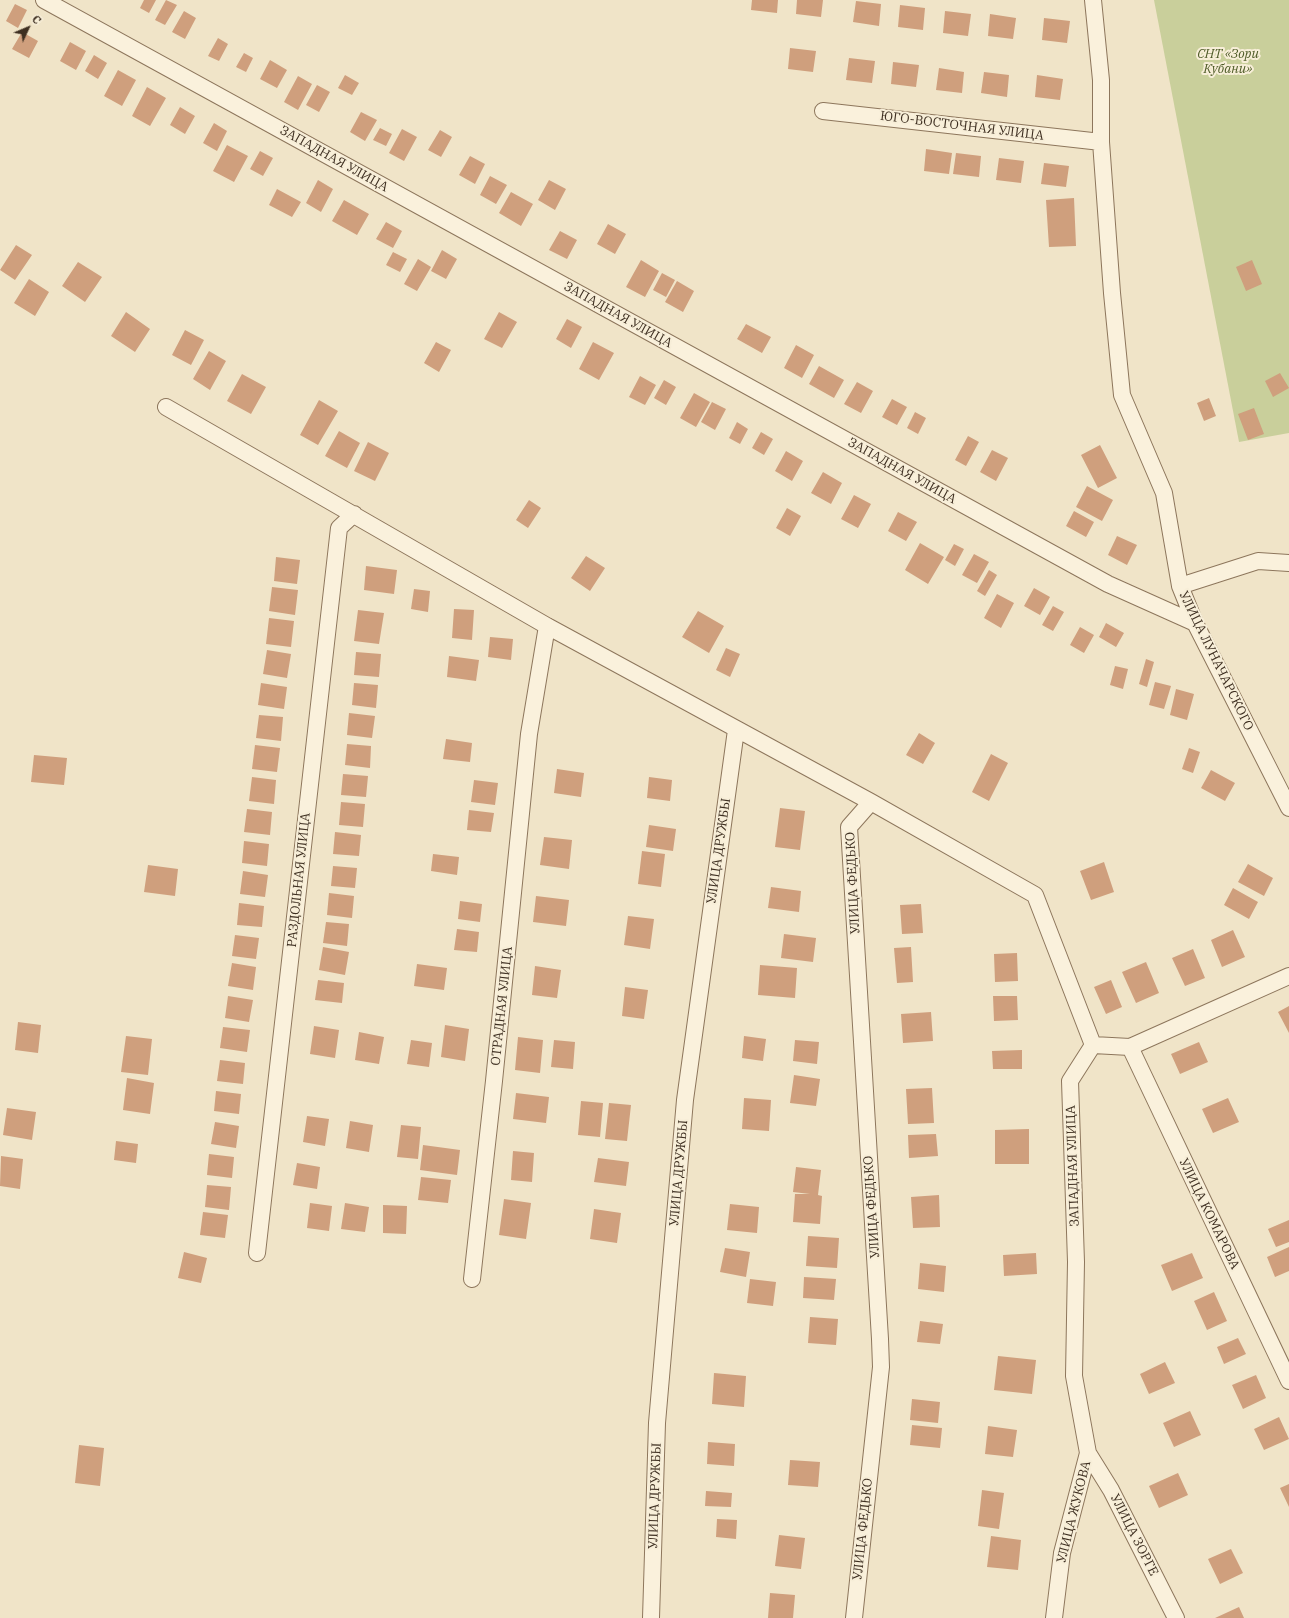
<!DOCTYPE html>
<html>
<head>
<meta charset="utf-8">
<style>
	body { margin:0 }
	#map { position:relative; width:1289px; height:1618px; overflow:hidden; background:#f0e4c8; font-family:"IBM Plex Serif",serif }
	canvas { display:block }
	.north { position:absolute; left:8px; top:8px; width:40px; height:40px; -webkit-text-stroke:3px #f7eed8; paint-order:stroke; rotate:46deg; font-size:11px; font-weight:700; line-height:16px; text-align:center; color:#3d2e20 }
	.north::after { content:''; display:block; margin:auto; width:14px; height:18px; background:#3d2e20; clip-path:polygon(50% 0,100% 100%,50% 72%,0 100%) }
</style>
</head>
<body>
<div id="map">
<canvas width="1289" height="1618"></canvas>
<div class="north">С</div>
</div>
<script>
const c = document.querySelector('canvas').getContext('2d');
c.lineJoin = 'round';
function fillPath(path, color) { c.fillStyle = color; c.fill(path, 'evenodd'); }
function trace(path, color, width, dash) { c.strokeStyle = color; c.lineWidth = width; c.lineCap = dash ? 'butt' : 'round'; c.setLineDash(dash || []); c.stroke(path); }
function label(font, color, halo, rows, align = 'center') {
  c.font = font + ' "IBM Plex Serif",serif'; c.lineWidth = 4; c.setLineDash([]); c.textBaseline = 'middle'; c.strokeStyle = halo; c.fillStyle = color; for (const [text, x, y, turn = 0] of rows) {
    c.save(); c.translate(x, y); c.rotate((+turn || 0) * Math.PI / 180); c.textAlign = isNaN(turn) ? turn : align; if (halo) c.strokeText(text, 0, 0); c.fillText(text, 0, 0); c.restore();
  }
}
fillPath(new Path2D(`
	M1154 0H1289V433L1239 442Z`), '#c9cf9b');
fillPath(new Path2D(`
	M144 0H156L149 13 140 8Z
	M166 0 177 5 165 25 155 20Z
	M752 0H778L777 13 751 10Z
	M797 0H823L821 17 796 14Z
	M856 1 881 4 879 26 853 22Z
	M15 4 27 10 18 28 6 21Z
	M900 5 925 8 923 30 898 27Z
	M184 11 196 18 185 39 172 32Z
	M945 11 971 14 968 36 943 33Z
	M990 14 1016 18 1013 39 988 36Z
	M1044 18 1070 21 1067 43 1042 40Z
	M22 32 38 41 29 58 12 49Z
	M218 38 228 44 219 61 208 56Z
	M70 42 86 51 76 70 60 61Z
	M790 48 816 51 813 72 788 69Z
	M244 53 253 58 246 72 236 67Z
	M94 55 107 63 98 79 85 71Z
	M849 58 875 61 872 83 846 80Z
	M270 60 287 70 277 88 260 79Z
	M893 62 919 65 916 87 891 84Z
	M939 68 964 72 962 93 936 90Z
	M118 70 136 80 122 106 104 96Z
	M984 72 1009 75 1007 97 981 93Z
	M345 75 359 83 352 95 338 88Z
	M1037 75 1063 79 1060 100 1035 97Z
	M298 76 312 84 298 110 284 102Z
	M317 85 330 92 319 112 306 105Z
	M147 87 166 98 150 126 132 116Z
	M180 107 195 116 185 134 170 125Z
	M361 112 377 120 365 141 350 132Z
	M214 123 227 131 217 151 203 143Z
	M380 128 392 134 386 146 373 140Z
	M402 129 417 137 404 161 389 153Z
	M440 130 452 137 441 157 428 150Z
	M227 145 248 156 234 182 213 171Z
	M926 149 952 153 949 174 924 171Z
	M260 151 273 158 263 176 250 169Z
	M956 153 981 156 979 177 953 174Z
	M470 156 485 164 475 184 459 175Z
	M999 158 1024 161 1021 183 996 180Z
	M1044 163 1069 166 1066 187 1041 184Z
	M490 176 507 185 496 204 480 195Z
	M318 180 333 189 321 212 306 203Z
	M549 180 566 189 555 210 538 200Z
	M277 189 301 202 292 217 269 205Z
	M511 192 533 204 521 226 499 213Z
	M1074 198 1076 246 1049 247 1046 200Z
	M344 200 369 214 357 235 332 221Z
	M386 222 402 231 393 248 376 239Z
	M608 224 626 234 615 254 597 244Z
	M560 231 577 240 567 259 549 250Z
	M16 245 32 255 15 280 0 270Z
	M442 250 457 259 446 279 431 271Z
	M393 252 407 259 400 272 386 265Z
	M418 259 431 267 417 291 404 284Z
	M641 260 659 271 645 297 626 287Z
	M1252 260 1262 284 1246 291 1236 267Z
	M78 262 102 277 85 302 62 286Z
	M662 273 675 280 666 297 653 290Z
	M29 279 49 292 35 316 14 303Z
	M677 281 694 291 683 312 665 302Z
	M126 312 150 329 135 352 111 336Z
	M499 312 517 322 502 348 484 339Z
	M567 319 582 327 571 348 556 339Z
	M746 324 771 337 762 353 737 339Z
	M185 330 204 340 191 365 172 355Z
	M436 342 451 350 439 372 424 363Z
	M593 342 614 353 599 380 579 369Z
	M796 345 814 355 802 378 784 368Z
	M209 351 226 361 210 390 193 379Z
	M819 366 844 380 834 398 809 384Z
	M1280 373 1289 388 1273 397 1265 381Z
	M242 374 266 387 251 414 227 401Z
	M640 376 656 385 645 405 629 397Z
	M664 380 676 387 666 405 654 398Z
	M857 382 873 391 861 413 844 404Z
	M694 393 710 402 696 427 680 418Z
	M1209 398 1216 416 1204 421 1197 403Z
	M892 399 907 407 897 425 882 417Z
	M319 400 338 411 318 445 300 435Z
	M712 402 726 409 715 430 701 422Z
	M1254 408 1264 434 1248 440 1238 414Z
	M915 412 926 418 918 434 907 428Z
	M737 422 748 429 740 444 729 438Z
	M339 431 360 443 347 468 325 456Z
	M761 432 773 439 764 455 752 448Z
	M968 436 979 442 966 466 955 460Z
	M368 442 389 453 375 481 354 471Z
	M1100 445 1117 478 1098 488 1081 455Z
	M992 450 1008 458 996 481 980 472Z
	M786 451 803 461 792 481 775 471Z
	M823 472 842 483 831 504 811 493Z
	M1087 486 1113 500 1102 521 1076 507Z
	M854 495 871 504 858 528 841 519Z
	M529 500 541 508 528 528 516 520Z
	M787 508 801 516 790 536 776 528Z
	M1074 511 1094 522 1086 537 1066 526Z
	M898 512 917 522 906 541 888 531Z
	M1117 536 1137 545 1127 565 1108 555Z
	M920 543 944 557 928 584 905 570Z
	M954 544 964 549 955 566 945 560Z
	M974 554 989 562 977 583 962 575Z
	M586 556 605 568 590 591 571 578Z
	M276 557 300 560 297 584 274 581Z
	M366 566 397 570 394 594 364 590Z
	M989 570 997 575 985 596 977 591Z
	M272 587 298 590 295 615 269 611Z
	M1034 588 1050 597 1040 615 1024 606Z
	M414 589 430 591 428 612 411 609Z
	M997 594 1014 603 1001 628 984 618Z
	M1053 606 1064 612 1053 631 1042 625Z
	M454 609 474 610 472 640 452 638Z
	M358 610 384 613 379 644 354 641Z
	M698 611 724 626 709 653 682 637Z
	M269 618 294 621 291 647 266 644Z
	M1106 623 1124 633 1116 647 1099 637Z
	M1080 627 1094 635 1084 653 1070 645Z
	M490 637 513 639 511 660 488 657Z
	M726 648 740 654 730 677 716 670Z
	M267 650 291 654 287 678 263 674Z
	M356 652 381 654 379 677 354 675Z
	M449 656 479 660 476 681 447 677Z
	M1146 659 1154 662 1147 687 1139 684Z
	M1115 666 1128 669 1123 689 1110 685Z
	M1155 682 1171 686 1164 709 1149 705Z
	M261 683 287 687 284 709 258 705Z
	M354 683 378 685 376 708 352 705Z
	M1176 689 1194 694 1187 720 1170 715Z
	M349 713 375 716 372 738 347 735Z
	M259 715 283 717 281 741 256 738Z
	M919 733 935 743 923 764 906 755Z
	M446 739 472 743 470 762 443 759Z
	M347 744 371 746 370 768 345 765Z
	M255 745 280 748 277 772 252 769Z
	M1189 748 1200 752 1193 773 1182 769Z
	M991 754 1008 763 989 801 972 792Z
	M34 755 67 758 64 785 31 782Z
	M557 769 584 773 581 797 554 793Z
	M1211 770 1235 783 1225 801 1201 788Z
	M343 774 368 776 366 797 341 795Z
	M252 777 276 780 274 804 249 801Z
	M649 777 672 780 670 801 647 798Z
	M474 780 498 783 495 805 471 802Z
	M341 802 365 804 363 827 339 825Z
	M780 808 805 811 800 850 775 847Z
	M247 809 272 812 270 835 244 832Z
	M469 810 494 813 491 832 467 830Z
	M649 825 676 829 673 851 646 847Z
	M335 832 361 835 359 856 333 854Z
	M544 837 572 840 569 869 540 865Z
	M244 841 269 844 267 866 242 863Z
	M642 851 665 854 661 887 638 884Z
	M433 854 459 857 457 875 431 871Z
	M1104 862 1114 892 1091 900 1080 871Z
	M1248 864 1273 878 1264 896 1238 882Z
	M148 865 178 869 175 896 144 892Z
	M333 866 357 868 355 888 331 886Z
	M243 871 268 875 265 897 240 894Z
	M771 887 801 891 799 912 768 908Z
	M1233 888 1258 902 1249 919 1224 905Z
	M329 893 354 896 352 918 327 915Z
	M536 896 569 900 566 926 533 922Z
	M460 901 482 904 480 922 458 919Z
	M239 903 264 906 262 927 237 925Z
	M921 904 923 933 902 934 900 905Z
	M628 916 654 919 650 949 624 945Z
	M326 922 349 924 347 946 323 943Z
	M457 929 479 932 477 952 454 950Z
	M1233 930 1245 957 1222 967 1211 940Z
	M784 934 816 938 813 962 781 958Z
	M235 935 259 938 256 959 232 956Z
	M323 947 349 952 345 975 319 970Z
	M911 947 913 982 897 983 894 948Z
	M1193 949 1205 978 1185 986 1172 958Z
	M1017 953 1018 981 995 982 994 954Z
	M1146 962 1159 993 1136 1003 1122 972Z
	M232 963 256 967 253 990 228 986Z
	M417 964 447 968 444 990 414 986Z
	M760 965 797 968 795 998 758 995Z
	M535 966 561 970 557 998 532 995Z
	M318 980 344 983 342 1003 315 1000Z
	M1111 980 1122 1007 1106 1014 1094 987Z
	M625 987 648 990 644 1019 622 1016Z
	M228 996 253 1000 249 1022 225 1018Z
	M993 996H1017L1018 1020 994 1021Z
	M1289 1006V1033L1278 1012Z
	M931 1012 933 1041 903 1043 901 1014Z
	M18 1022 41 1025 38 1053 15 1050Z
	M445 1025 469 1029 465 1061 441 1057Z
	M314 1026 339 1030 335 1058 310 1054Z
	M223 1027 250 1030 247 1052 220 1048Z
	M359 1032 384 1037 379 1064 355 1060Z
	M126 1036 152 1039 148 1075 121 1072Z
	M744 1036 766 1039 763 1061 742 1058Z
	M518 1037 543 1040 540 1073 515 1070Z
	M411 1040 432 1043 429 1067 407 1064Z
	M554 1040 575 1042 573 1069 551 1067Z
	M795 1040 819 1042 817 1064 793 1061Z
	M1199 1042 1208 1062 1180 1074 1171 1054Z
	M1022 1050V1069H993L992 1051Z
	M220 1060 245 1063 243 1084 217 1081Z
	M794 1075 820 1079 816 1106 790 1103Z
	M127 1078 154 1083 150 1114 123 1110Z
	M932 1088 934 1123 908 1124 906 1089Z
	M216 1091 241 1094 239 1114 214 1111Z
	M516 1093 549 1097 546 1123 513 1119Z
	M744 1098 771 1100 769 1131 742 1129Z
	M1228 1098 1239 1122 1213 1133 1202 1109Z
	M581 1101 603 1103 600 1137 578 1135Z
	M609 1103 631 1105 627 1141 605 1139Z
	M7 1108 36 1112 32 1140 3 1135Z
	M307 1116 329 1119 325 1146 303 1142Z
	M350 1121 373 1125 369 1152 346 1148Z
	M215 1122 239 1126 236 1148 211 1144Z
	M401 1125 421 1127 418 1159 397 1157Z
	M1029 1129V1164H995V1130Z
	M936 1134 938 1156 909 1158 908 1135Z
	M116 1141 138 1144 136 1163 114 1160Z
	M423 1145 460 1150 457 1175 420 1170Z
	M513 1151 534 1153 532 1182 511 1180Z
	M209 1154 234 1157 232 1178 207 1175Z
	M1 1156 23 1159 20 1189 0 1186Z
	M598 1158 629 1162 626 1186 594 1182Z
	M297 1163 320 1167 317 1189 293 1185Z
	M796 1167 821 1170 818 1195 822 1196 820 1224 793 1222 795 1194H810L793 1192Z
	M421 1177 451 1180 448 1203 418 1200Z
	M207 1185 231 1187 229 1210 205 1207Z
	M939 1195 940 1227 913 1228 911 1197Z
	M504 1199 531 1203 526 1239 499 1235Z
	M310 1203 332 1206 329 1231 307 1228Z
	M345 1203 369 1207 365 1232 341 1229Z
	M730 1204 759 1207 757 1233 727 1230Z
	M383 1205 407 1206 406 1234 383 1233Z
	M594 1209 621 1213 617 1243 590 1239Z
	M203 1212 228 1215 225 1238 200 1235Z
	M1289 1220V1242L1276 1247 1268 1229Z
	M808 1236 839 1238 837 1268 806 1266Z
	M1289 1247V1271L1275 1277 1267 1257Z
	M725 1248 750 1252 746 1277 720 1272Z
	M184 1252 207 1258 201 1283 178 1278Z
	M1036 1253 1037 1274 1004 1276 1003 1255Z
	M1192 1253 1203 1278 1172 1291 1161 1265Z
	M920 1263 946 1266 944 1292 918 1289Z
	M804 1277 836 1279 834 1300 803 1298Z
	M750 1279 776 1282 773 1306 747 1303Z
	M1214 1292 1227 1321 1207 1330 1194 1301Z
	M810 1317 838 1319 836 1345 808 1343Z
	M920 1321 943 1324 940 1344 917 1342Z
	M1238 1338 1246 1354 1224 1364 1217 1347Z
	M998 1356 1036 1360 1032 1394 994 1390Z
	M1165 1362 1175 1383 1149 1394 1140 1374Z
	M714 1373 746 1376 744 1407 712 1404Z
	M1256 1375 1266 1398 1243 1409 1232 1385Z
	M912 1399 940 1402 938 1423 910 1420Z
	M1190 1411 1201 1435 1174 1447 1163 1423Z
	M1279 1417 1289 1439 1264 1450 1254 1429Z
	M912 1425 942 1428 940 1448 910 1445Z
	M988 1426 1017 1430 1013 1457 985 1454Z
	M708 1442 735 1444 734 1466 707 1464Z
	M79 1445 104 1448 100 1486 75 1483Z
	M790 1460 820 1462 818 1487 788 1485Z
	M1178 1473 1188 1495 1159 1508 1149 1486Z
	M1289 1484V1507L1280 1488Z
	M982 1490 1004 1493 999 1529 978 1526Z
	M706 1491 732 1493 731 1507 705 1506Z
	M717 1519 737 1520 736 1539 716 1537Z
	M779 1535 805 1538 801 1569 775 1566Z
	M991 1536 1021 1540 1018 1570 987 1567Z
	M1231 1549 1243 1573 1220 1584 1208 1559Z
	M770 1593 795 1595 793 1618H768Z
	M1239 1607 1244 1618H1215Z`), '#cf9f7d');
const minor = new Path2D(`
	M44 0 1108 584 1195 623
	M1093 0 1101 80V142L1112 293 1122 395 1164 493 1180 586 1195 623 1289 808
	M823 111 1101 142
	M166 407 547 626 871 802 1035 895 1093 1045 1070 1081 1076 1262 1074 1376 1088 1453 1111 1490 1176 1618
	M1180 586 1258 561 1289 563
	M1093 1045 1130 1047 1289 976
	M1130 1047 1289 1381
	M257 1253 339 528 354 514
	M472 1279 494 1081 529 734 547 626
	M651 1618 657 1423 685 1100 736 730
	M854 1618 881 1367 880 1339 849 827 871 802
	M1054 1618 1062 1553 1088 1453`);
trace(minor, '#8d765c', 18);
trace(minor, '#faf1dc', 16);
label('italic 13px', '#4d5a26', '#f7eed8', [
	["СНТ «Зори",1228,54],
	["Кубани»",1228,69]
]);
label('13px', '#3d2e20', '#f7eed8', [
	["ЮГО-ВОСТОЧНАЯ УЛИЦА",962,126,7],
	["ЗАПАДНАЯ УЛИЦА",334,159,29],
	["ЗАПАДНАЯ УЛИЦА",618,315,29],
	["ЗАПАДНАЯ УЛИЦА",902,471,29],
	["УЛИЦА ЛУНАЧАРСКОГО",1216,661,64],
	["УЛИЦА ДРУЖБЫ",719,851,-82],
	["РАЗДОЛЬНАЯ УЛИЦА",299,880,-84],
	["УЛИЦА ФЕДЬКО",853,883,-93],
	["ОТРАДНАЯ УЛИЦА",502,1006,-84],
	["ЗАПАДНАЯ УЛИЦА",1073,1166,-92],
	["УЛИЦА ДРУЖБЫ",679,1173,-85],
	["УЛИЦА ФЕДЬКО",872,1207,-94],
	["УЛИЦА КОМАРОВА",1209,1214,64],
	["УЛИЦА ДРУЖБЫ",655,1496,-88],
	["УЛИЦА ЖУКОВА",1074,1512,-76],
	["УЛИЦА ФЕДЬКО",863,1529,-84],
	["УЛИЦА ЗОРГЕ",1134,1535,63]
]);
</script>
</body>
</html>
